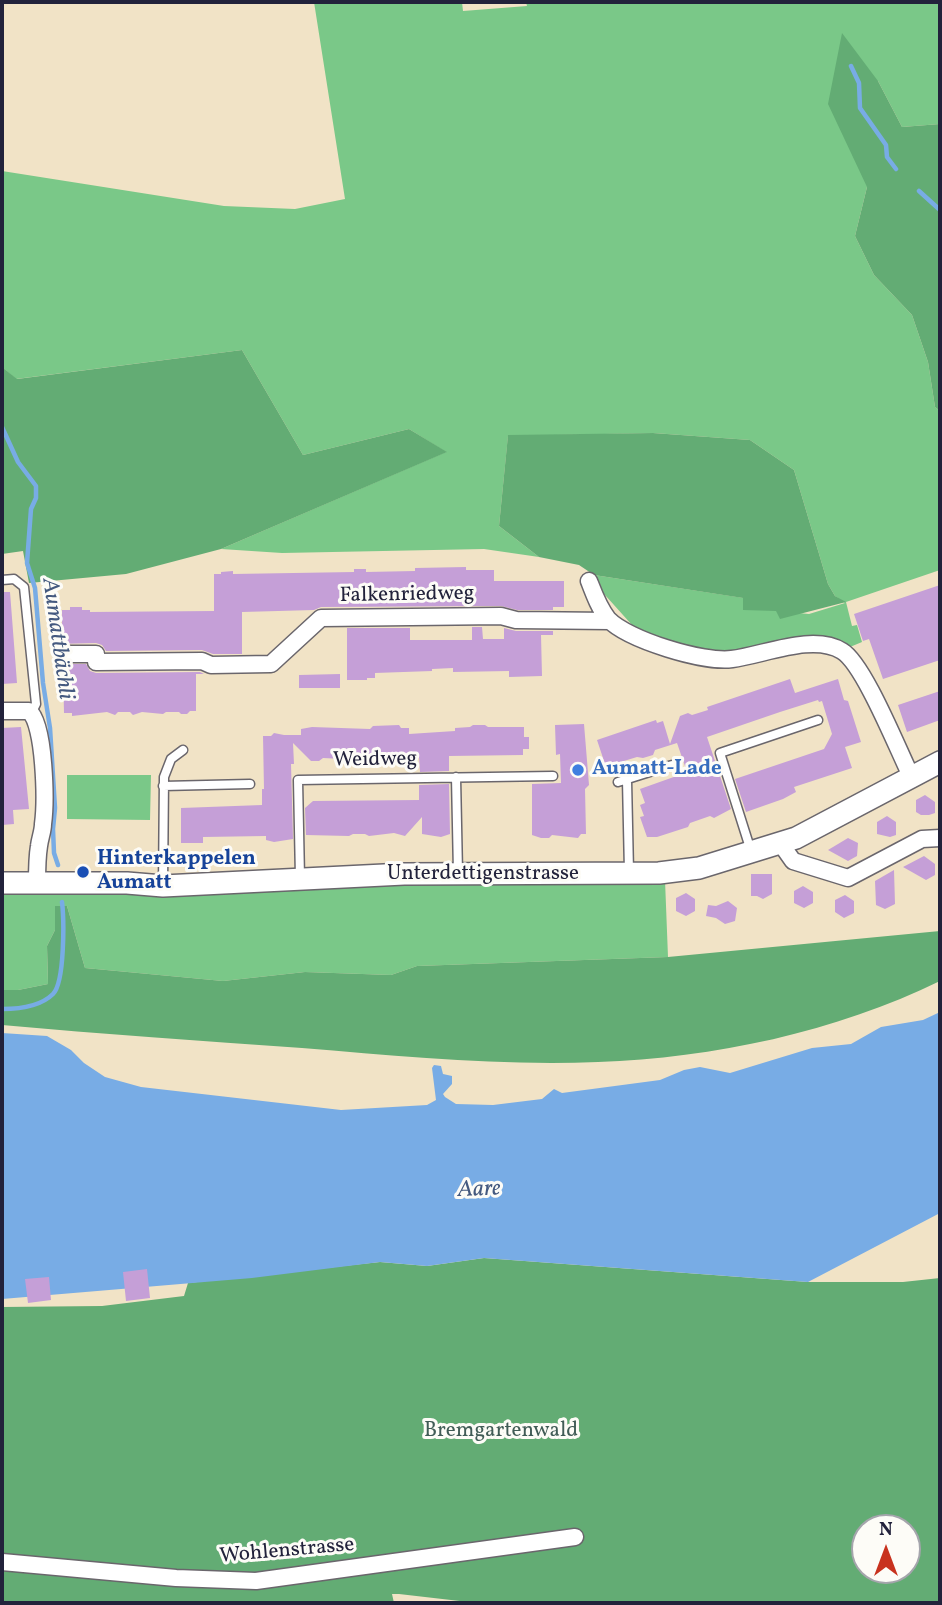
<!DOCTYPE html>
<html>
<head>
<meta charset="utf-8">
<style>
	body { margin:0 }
	#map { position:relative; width:942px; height:1605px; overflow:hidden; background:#f1e3c6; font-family:Vollkorn,serif }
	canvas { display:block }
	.frame { position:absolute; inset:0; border:4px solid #22223b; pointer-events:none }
	.north { position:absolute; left:851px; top:1514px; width:70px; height:70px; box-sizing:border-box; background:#fdfcf7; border:2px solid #a5a5ac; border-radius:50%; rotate:0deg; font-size:19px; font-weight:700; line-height:28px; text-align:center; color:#22223b }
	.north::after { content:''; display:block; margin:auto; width:24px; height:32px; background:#c8321e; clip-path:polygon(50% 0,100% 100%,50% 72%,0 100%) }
</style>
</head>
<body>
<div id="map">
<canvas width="942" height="1605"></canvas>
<div class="frame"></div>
<div class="north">N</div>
</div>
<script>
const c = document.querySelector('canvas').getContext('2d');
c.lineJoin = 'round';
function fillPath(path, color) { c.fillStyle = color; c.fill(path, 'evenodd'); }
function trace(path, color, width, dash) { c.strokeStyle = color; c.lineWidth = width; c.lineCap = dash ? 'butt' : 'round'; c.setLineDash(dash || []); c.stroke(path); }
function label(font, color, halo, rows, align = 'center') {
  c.font = font + ' Vollkorn,serif'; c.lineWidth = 6; c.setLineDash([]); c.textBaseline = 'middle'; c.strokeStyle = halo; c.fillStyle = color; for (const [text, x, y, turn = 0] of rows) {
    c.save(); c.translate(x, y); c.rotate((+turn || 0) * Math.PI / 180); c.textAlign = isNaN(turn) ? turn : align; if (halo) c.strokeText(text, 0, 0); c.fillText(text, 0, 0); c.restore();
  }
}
fillPath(new Path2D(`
	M314 2H462L463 11 527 6 526 2H940V124L902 127 878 81 867 187 855 236 874 275 912 315 928 362 935 407 940 411V570L846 602 852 626 857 625 862 642 850 647 842 643 708 655 647 635 632 625 596 585 594 575 744 598 777 611 809 614 845 603 835 596 828 584 794 470 750 440 653 433 508 436 499 526 539 557 484 549 282 553 221 549 446 452 409 429 303 455 242 350 16 379 2 367V171L224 206 295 209 345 199Z
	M67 775H151L150 820 67 819Z
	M406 880H665L668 957 417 966 391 975 305 972 223 981 85 968 67 906H56L55 930 47 946 48 984 18 990H2V892L158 894Z`), '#7ac888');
fillPath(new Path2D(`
	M842 33 878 81 902 127 940 124V411L935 407 928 362 912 315 874 275 855 236 867 187 828 104Z
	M242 350 303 455 409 429 447 452 221 549 126 574 29 583 23 551 2 554V367L17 379Z
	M653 433 750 440 794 470 828 584 835 596 846 602 780 619 776 611 743 610V598L594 575 579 565 539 557 499 526 508 435Z
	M55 906H67L85 968 223 981 305 972 391 975 417 966 668 957 940 931V981C836 1032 713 1058 598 1062 499 1066 400 1056 302 1048 202 1041 102 1034 2 1025V990H18L48 984 47 946 55 930Z
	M484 1258 808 1282H903L940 1278V1603H477L399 1594H392L394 1603H2V1307L102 1306 184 1296 188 1283 380 1262 427 1266ZM865 1528H907V1570H865Z`), '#63ac74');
fillPath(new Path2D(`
	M940 1012V1213L808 1282 484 1258 427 1266 380 1262 252 1278 2 1299V1033L47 1036 71 1050 84 1063 105 1077 141 1087 341 1110 427 1105 436 1100 432 1068 434 1065 441 1066 443 1074 452 1076V1084L443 1094 445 1097 456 1104 493 1105 542 1099 554 1089 562 1093 660 1080 684 1070 700 1067 730 1073 812 1048 851 1044 881 1027 923 1020Z`), '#78ace5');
trace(new Path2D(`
	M851 66 859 83 860 108 886 145 887 157 896 169
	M919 191 940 210
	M2 427 18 462 36 486V498L31 509 27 563 35 588 43 683 50 728 55 808 53 829 54 853 58 865
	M2 1009C19 1009 40 1007 53 994 65 982 64 919 62 902`), '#78ace5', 4.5);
fillPath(new Path2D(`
	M466 567V570H494V581H564V607H553V610H517L501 606 321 607 314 610 242 612V654H213L202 650 106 651 102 645 96 643 58 644V638H62V610H70V607H82V610H90V612L214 611V574H221V572L233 571V574L354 572V569H366V572L415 571V568Z
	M940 585V660L883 679 869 639 863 641 854 614Z
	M2 592H10L17 683 2 684Z
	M472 627H482L483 639H504V628L516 631H553V635H541L542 676 509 677V671L453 672V668L432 669V671L375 673V678H367V680H347V628H410V640H472Z
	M63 664H86L90 671 96 673 200 672 204 674H196V711H190L187 714H181L179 712H166L163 714 142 712 133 715 130 712H118L115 715 107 712 72 716V713H64Z
	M340 674V688H299V675Z
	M790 679 795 693 838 679 844 700 848 701 861 742 845 747 852 768 794 787 796 792 783 799 746 812 735 779 824 749 832 734 822 701 819 702 818 700 780 712 707 737 731 809 714 818 710 816 690 823 688 827 657 837H647L640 817 644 816 640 805 645 803 640 789 685 773 684 769H686L677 743 655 750 653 755 643 758 637 757 614 764 609 776 597 740 656 720 657 723 663 721 670 744 680 716 688 713 692 715 708 710 707 707Z
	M940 691V720L907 732 898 705Z
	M584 724 589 785 585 789 586 834H581L578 838 552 835 549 838H541L532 835V784L561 783 560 754 556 755 555 725Z
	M399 725 401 728H409V734L455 731V728L470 727 473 725H485L488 727H524V737H529V749H523V755L449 756V771L420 772 419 757 392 760 389 757 366 758 362 760 323 758 319 761H311L293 743 294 764H291L293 839 274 842 266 840V836L203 837V843H181V808L262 805V789H264L263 736H271L274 733 284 735H301V729L312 727 370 729 373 726Z
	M21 727 29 809 13 810 14 824 2 825V728Z
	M449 784 450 834 441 837 422 834V817L405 836 394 833 369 836 365 834H353L349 836 306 835 305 808 313 801 419 800V785Z
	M925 795 935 802V813L929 815H921L916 812V800Z
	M887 816 896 822V835L890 837 877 834V822Z
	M848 838 858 843 857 856 848 861 828 850Z
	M924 856 935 864V875L926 880 903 867Z
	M894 870 895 904 885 909 876 905 875 881Z
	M751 874H772V894L763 899 757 896H751Z
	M803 886 813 892V903L804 908 794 903V891Z
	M686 893 695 899V911L686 916 676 911V898Z
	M845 895 854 901V913L844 918 835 912V900Z
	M728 901 737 908 735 921 725 924 716 918 706 916 708 905 716 906Z
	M147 1269 150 1298 126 1301 123 1272Z
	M49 1277 51 1300 28 1303 25 1279Z`), '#c59fd7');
const service = new Path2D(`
	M2 580 14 579 24 587 36 704 32 712
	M456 777 458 873
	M627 780 629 872
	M618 782 672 765
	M163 786 250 784
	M751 851 720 753 818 720
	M300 878 298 780 553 776
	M163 886 164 777 171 759 183 750`);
const minor = new Path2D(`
	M589 581C594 594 599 608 608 619 628 640 704 663 732 659 764 655 813 633 842 651 864 664 898 750 911 776
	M62 654H96V662L202 661 211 665 271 664 321 618 501 616 516 620 610 621
	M2 711H29C45 724 46 802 43 824 43 831 40 838 39 846 37 858 37 871 37 884
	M781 844 793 861 848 878 922 839 940 838
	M2 1562 176 1578 256 1581 575 1537`);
const tertiary = new Path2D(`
	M2 883H127L163 886 404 874 659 873 699 868 796 838 940 762`);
trace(service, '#6a666c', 11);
trace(minor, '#6a666c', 19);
trace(tertiary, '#6a666c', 24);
trace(service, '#fff', 8);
trace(minor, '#fff', 16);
trace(tertiary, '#fff', 21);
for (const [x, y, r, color] of [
	[578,770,7,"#3f7fe0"],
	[83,872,7,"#1a4fb4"]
]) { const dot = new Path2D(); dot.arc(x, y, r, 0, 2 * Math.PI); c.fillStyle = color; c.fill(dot); trace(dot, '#fdfcf7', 2.5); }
label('21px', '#22223b', '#fdfcf7', [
	["Falkenriedweg",407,596,-1],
	["Weidweg",375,761,-1],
	["Unterdettigenstrasse",483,875],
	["Wohlenstrasse",287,1552,-5]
]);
label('bold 21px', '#366cbe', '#fdfcf7', [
	["Aumatt-Lade",592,770]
], 'left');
label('bold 21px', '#164399', '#fdfcf7', [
	["Hinterkappelen",97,860],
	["Aumatt",97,884]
], 'left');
label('21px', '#415c56', '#fdfcf7', [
	["Bremgartenwald",501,1432]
]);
label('italic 23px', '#44597f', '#fdfcf7', [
	["Aumattbächli",56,639,82],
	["Aare",479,1191,-2]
]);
</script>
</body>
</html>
